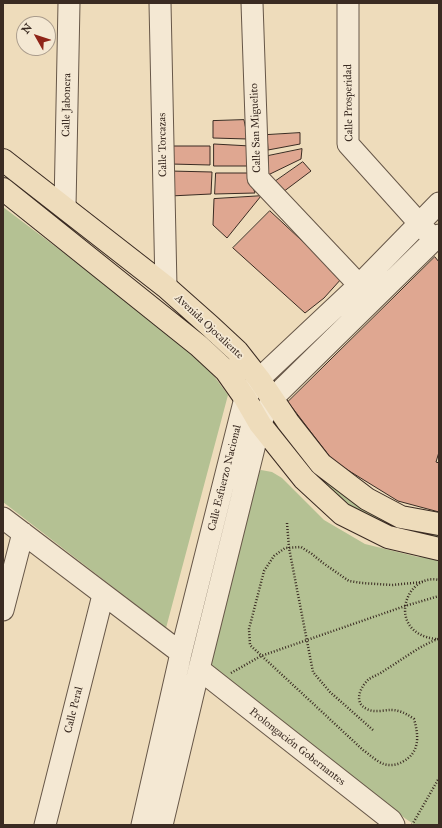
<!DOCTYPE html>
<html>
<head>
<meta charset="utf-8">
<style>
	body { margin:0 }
	#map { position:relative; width:442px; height:828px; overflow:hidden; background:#eedcbb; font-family:"IM FELL Great Primer",serif }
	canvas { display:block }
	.frame { position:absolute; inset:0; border:4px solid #3a2b22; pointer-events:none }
	.north { position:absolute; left:16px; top:16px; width:40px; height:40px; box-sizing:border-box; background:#f4e8d3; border:1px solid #aa9c8c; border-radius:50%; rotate:309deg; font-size:11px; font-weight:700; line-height:16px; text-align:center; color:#3a2b22 }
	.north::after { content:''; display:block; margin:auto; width:14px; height:18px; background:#8f2418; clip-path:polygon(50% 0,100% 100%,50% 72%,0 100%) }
</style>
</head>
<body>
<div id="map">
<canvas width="442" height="828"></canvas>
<div class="frame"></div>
<div class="north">N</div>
</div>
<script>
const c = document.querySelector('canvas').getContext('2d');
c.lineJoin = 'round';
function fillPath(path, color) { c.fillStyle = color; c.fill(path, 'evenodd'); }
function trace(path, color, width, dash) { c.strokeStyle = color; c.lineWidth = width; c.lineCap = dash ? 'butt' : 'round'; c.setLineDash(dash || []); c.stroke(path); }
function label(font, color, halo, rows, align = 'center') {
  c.font = font + ' "IM FELL Great Primer",serif'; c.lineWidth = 3.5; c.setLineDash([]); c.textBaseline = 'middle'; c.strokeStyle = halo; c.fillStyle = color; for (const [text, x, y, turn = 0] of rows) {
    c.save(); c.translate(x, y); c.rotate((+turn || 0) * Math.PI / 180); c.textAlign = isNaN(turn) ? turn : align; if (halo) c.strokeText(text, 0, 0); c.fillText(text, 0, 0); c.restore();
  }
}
fillPath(new Path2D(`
	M3 207 197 353 228 395 166 628 3 502Z
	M278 418 314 466 439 530V540L390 529 357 512 314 479 273 427Z
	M261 470 272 472 282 478 324 520 365 544 418 557 439 558V825H415L406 819 209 669 255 475Z`), '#b4c193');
const building = new Path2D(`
	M244 120 248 139 213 138V121Z
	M300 133V144L268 150 267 135Z
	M214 144 250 146 249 166H214Z
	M172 146H210V165L171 164Z
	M302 149 301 159 268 175V156Z
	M303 162 311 171 283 192 273 183Z
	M170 171 212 172 211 194 170 196Z
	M216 173H248L255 193 215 194Z
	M261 196 227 238 213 225 214 199Z
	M270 211 342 278 324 298 305 313 233 248Z
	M435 257 439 262V452L436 462 439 463V512L398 501 333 461 288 402Z`);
fillPath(building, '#dfa791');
trace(building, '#3a2b22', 1);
const minor = new Path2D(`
	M160 3 166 287
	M252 3 258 178 359 285
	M348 3V144L428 233
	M65 207 69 3
	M3 518 181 653
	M3 610 23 533
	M199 669 391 820 394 825
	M45 825 103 595
	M142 825 181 653 245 398 259 379 359 285 439 203
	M162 825 199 669 260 424 272 399 439 235`);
const major = new Path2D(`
	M3 160 166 287 210 326 237 351 259 379 288 422 321 464 367 499 401 517 439 524
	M3 189 199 346 226 371 245 398 260 424 304 479 342 514 388 537 439 549`);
trace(minor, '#675748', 23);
trace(major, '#3a2b22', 24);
trace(new Path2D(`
	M287 523 289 548 313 672 330 692 373 730
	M423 582 392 585 362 583 349 581 323 563 312 554 301 547 285 548 274 556 264 571 249 629 250 645 363 750C369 754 377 762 384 764 390 766 397 765 402 762 420 753 419 736 414 719 407 714 400 710 391 710 384 710 374 713 367 709 353 703 360 687 369 679 374 676 380 674 385 670 402 660 419 646 438 639
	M436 639C385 633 405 572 439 580
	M231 673 261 656 405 606 439 596
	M412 825 439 778`), '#3a2b22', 2.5, [1, 2]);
trace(minor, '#f4e8d3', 21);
trace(major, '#eedcbb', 22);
label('11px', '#3a2b22', '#f4e8d3', [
	["Calle Prosperidad",349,103,-91],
	["Calle Jabonera",67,105,-89],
	["Calle San Miguelito",256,128,-92],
	["Calle Torcazas",163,145,-91],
	["Avenida Ojocaliente",209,327,43],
	["Calle Esfuerzo Nacional",225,478,-76],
	["Calle Peral",74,710,-76],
	["Prolongación Gobernantes",297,747,38]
]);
</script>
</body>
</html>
